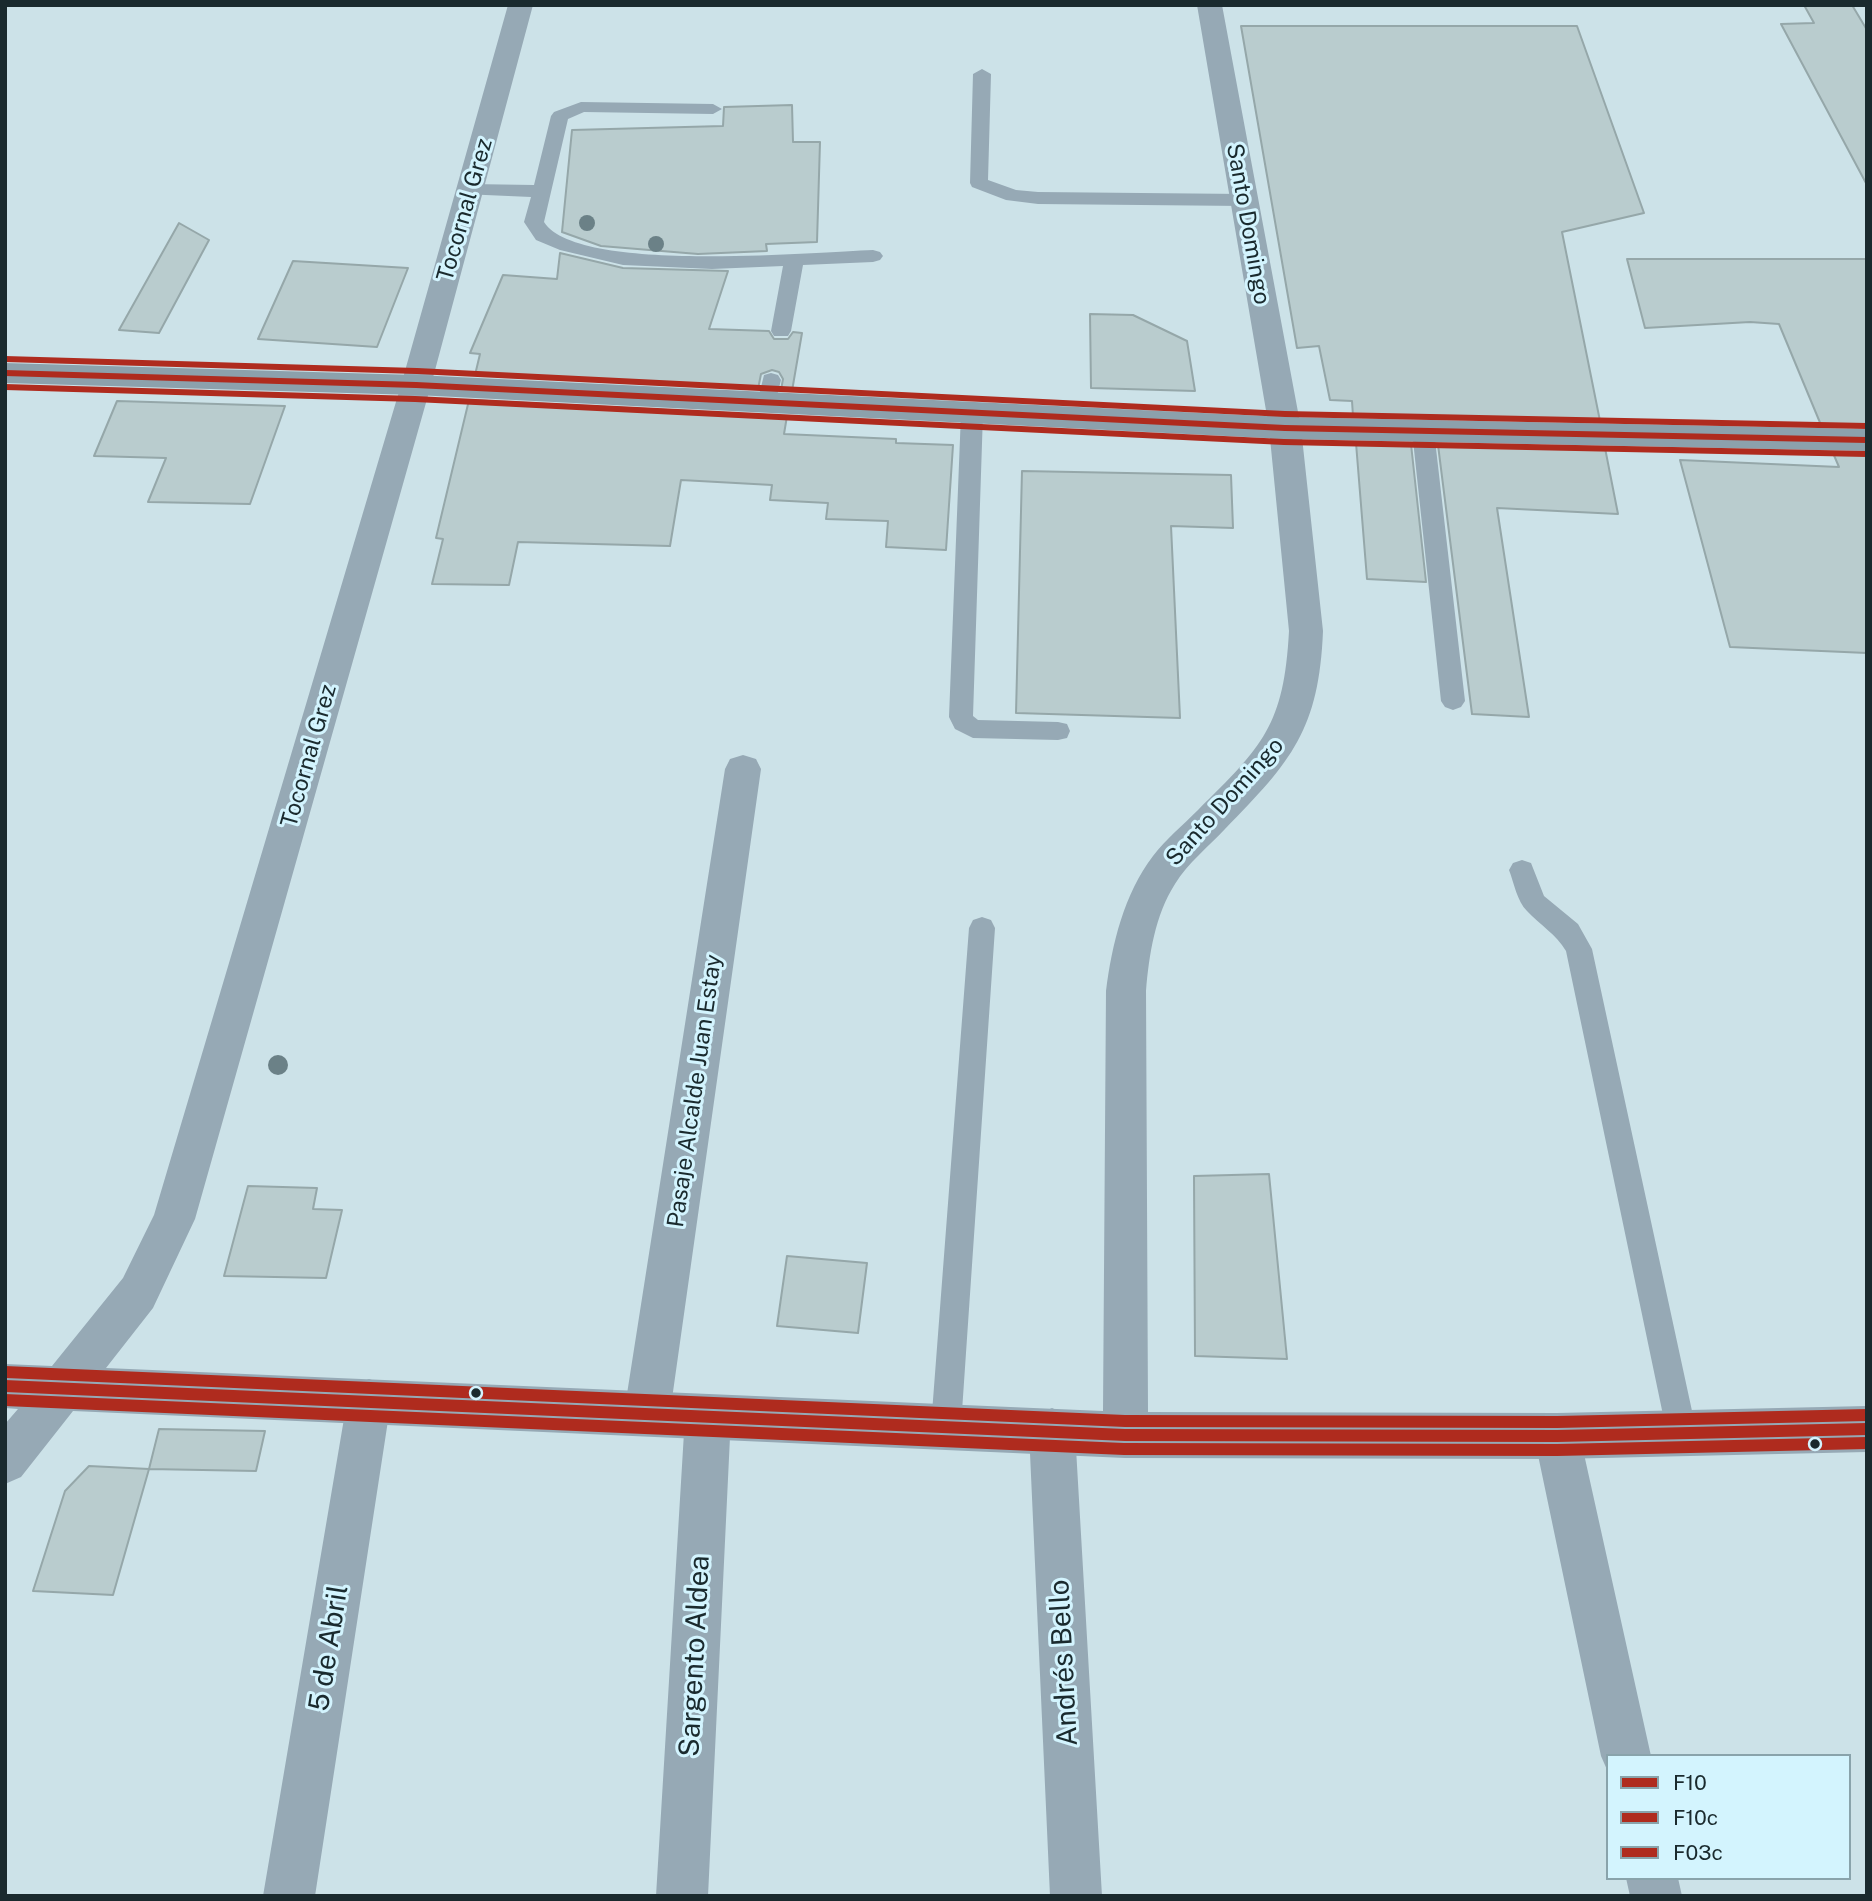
<!DOCTYPE html>
<html>
<head>
<meta charset="utf-8">
<style>
	body { margin:0 }
	#map { position:relative; width:1872px; height:1901px; overflow:hidden; background:#cce2e8; font-family:"Public Sans",sans-serif }
	canvas { display:block }
	.frame { position:absolute; inset:0; border:7px solid #1a2a2e; pointer-events:none }
	.legend { position:absolute; left:1606px; top:1754px; width:245px; height:126px; box-sizing:border-box; background:#d3f4fe; border:2px solid #89a3ab; margin:0; padding:9px 12px; list-style:none; font-size:21px; color:#1a2a2e }
	.legend li { display:flex; align-items:center; gap:14px; height:35px }
	.legend b { width:35px; border:2px solid #89a3ab }
</style>
</head>
<body>
<div id="map">
<canvas width="1872" height="1901"></canvas>
<div class="frame"></div>
<ul class="legend">
<li><b style="height:9px;background:#af2b1e"></b>F10</li>
<li><b style="height:9px;background:#af2b1e"></b>F10c</li>
<li><b style="height:9px;background:#af2b1e"></b>F03c</li>
</ul>
</div>
<script>
const c = document.querySelector('canvas').getContext('2d');
c.lineJoin = 'round';
function fillPath(path, color) { c.fillStyle = color; c.fill(path, 'evenodd'); }
function trace(path, color, width, dash) { c.strokeStyle = color; c.lineWidth = width; c.lineCap = dash ? 'butt' : 'round'; c.setLineDash(dash || []); c.stroke(path); }
function label(font, color, halo, rows, align = 'center') {
  c.font = font + ' "Public Sans",sans-serif'; c.lineWidth = 6; c.setLineDash([]); c.textBaseline = 'middle'; c.strokeStyle = halo; c.fillStyle = color; for (const [text, x, y, turn = 0] of rows) {
    c.save(); c.translate(x, y); c.rotate((+turn || 0) * Math.PI / 180); c.textAlign = isNaN(turn) ? turn : align; if (halo) c.strokeText(text, 0, 0); c.fillText(text, 0, 0); c.restore();
  }
}
const building = new Path2D(`
	M1804 5H1852L1867 30V185L1781 24 1814 23Z
	M1241 26H1577L1644 213 1562 232 1600 421 1353 416 1352 401 1330 400 1319 346 1297 348Z
	M792 105 793 142H820L817 242 766 244 767 251 698 254 601 246 562 232 572 130 723 126 724 107Z
	M179 223 209 240 159 333 119 330Z
	M560 253 623 268 728 271 709 329 769 331 774 339H788L793 332 802 333 792 391 781 390 783 379 779 372 772 370 761 374 758 389 475 375 480 354 470 353 503 275 557 279Z
	M1627 259H1867V426L1821 425 1779 324 1750 322 1645 328Z
	M293 261 408 268 377 347 258 339Z
	M1090 314 1133 315 1187 341 1195 391 1091 388Z
	M469 400 787 416 784 434 896 439V443L953 445 946 550 886 547 888 521 826 519 828 503 770 500 772 485 681 480 670 546 518 542 509 585 432 584 443 539 436 538Z
	M117 401 285 406 250 504 148 502 166 458 94 456Z
	M1356 443 1411 444 1426 582 1367 579Z
	M1438 445 1605 448 1618 514 1497 508 1529 717 1472 714Z
	M1833 453 1867 454V653L1730 647 1680 460 1839 467Z
	M1022 471 1231 475 1233 528 1171 526 1180 718 1016 713Z
	M1269 1174 1287 1359 1195 1356 1194 1176Z
	M248 1186 317 1188 313 1209 342 1210 326 1278 224 1276Z
	M787 1256 867 1263 858 1333 777 1326Z
	M159 1429 265 1431 256 1471 149 1469Z
	M89 1466 149 1469 113 1595 33 1591 65 1491Z`);
fillPath(building, '#b9ccce');
trace(building, '#95a7a9', 2);
fillPath(new Path2D(`
	M982 69 991 74 988 180 1016 190 1038 192 1244 194 1253 200 1244 206 1038 204 1006 200 972 187 970 183 973 74Z
	M581 102 713 104 722 109 713 114 584 112 568 119 544 222C577 274 812 252 873 250L880 252 883 256 880 260 873 262 803 265 791 331 788 336H774L771 331 783 266 712 269 623 265 560 250 536 240 524 222 531 197 463 194 461 190 470 184 534 185 551 116 554 112Z
	M771 373 778 375 781 380 774 408H760L757 403 764 375Z
	M972 406 979 408 983 413 973 716 978 720 1058 722 1067 724 1070 731 1067 738 1058 740 973 738 955 729 949 717 961 413 965 408Z
	M1423 424 1430 426 1434 431 1465 701 1461 707 1453 710 1445 707 1441 701 1412 431 1416 426Z
	M1522 860 1531 863 1544 896 1578 924 1592 949 1697 1434 1693 1445 1682 1449 1671 1445 1667 1434 1566 951C1556 934 1540 925 1527 911 1517 901 1514 883 1509 870L1513 863Z
	M982 917 991 920 995 928 961 1426 957 1437 946 1441 935 1437 931 1426 969 928 973 920Z`), '#96a9b5');
fillPath(new Path2D(`
	M743 755 756 759 761 769 670 1413 663 1429 647 1435 631 1429 624 1413 725 769 730 759Z
	M369 1379 385 1385 391 1401 315 1896H263L347 1401 353 1385Z
	M708 1394 724 1400 731 1416 708 1896H656L685 1416 692 1400Z
	M1052 1408 1068 1415 1075 1431 1102 1896H1050L1029 1431 1036 1415Z
	M1557 1413 1573 1420 1580 1436 1651 1756H1608V1772L1601 1756 1534 1436 1541 1420Z
	M1626 1878H1678L1682 1896H1630Z`), '#96a9b5');
fillPath(new Path2D(`
	M508 5H533L431 385 195 1219 153 1308 106 1368 1103 1411 1106 991C1112 944 1124 894 1153 856 1166 839 1183 825 1198 810 1263 746 1284 725 1289 631L1269 428 1197 5H1222L1301 428 1323 631C1319 729 1292 761 1225 829 1208 847 1188 863 1175 884 1155 915 1149 955 1146 991L1148 1412 1557 1413 1867 1406V1452L1557 1459 1125 1458 73 1411 21 1477 5 1484V1424L18 1409 5 1408V1364L52 1366 123 1278 154 1215 401 385Z`), '#96a9b5');
fillPath(new Path2D(`
	M5 363 416 375 1285 417 1867 429V451L1285 439 416 395 5 383Z`), '#8ca1ac');
fillPath(new Path2D(`
	M5 370 416 382 1285 425 1867 437V443L1285 431 416 388 5 376Z
	M5 1380 1125 1429 1557 1430 1867 1423V1435L1557 1442 1125 1441 5 1392Z`), '#af2b1e');
fillPath(new Path2D(`
	M5 384 415 396 1284 439 1867 451V457L1284 445 415 402 5 390Z
	M5 1394 1124 1443 1557 1444 1867 1437V1449L1557 1456 1124 1455 5 1406Z`), '#af2b1e');
fillPath(new Path2D(`
	M5 356 417 368 1285 411 1867 423V429L1285 417 417 374 5 362Z
	M5 1366 1125 1415 1557 1416 1867 1409V1421L1557 1428 1125 1427 6 1378Z`), '#af2b1e');
c.fillStyle = '#6b8187';
for (const [x, y, r] of [
	[587,223,8],
	[656,244,8],
	[278,1065,10]
]) { c.beginPath(); c.arc(x, y, r, 0, 2 * Math.PI); c.fill(); }
for (const [x, y, r, color] of [
	[476,1393,6,"#1a2a2e"],
	[1815,1444,6,"#1a2a2e"]
]) { const dot = new Path2D(); dot.arc(x, y, r, 0, 2 * Math.PI); c.fillStyle = color; c.fill(dot); trace(dot, '#d3f4fe', 2.5); }
label('23px', '#1a2a2e', '#d3f4fe', [
	["Tocornal Grez",465,210,-74],
	["Santo Domingo",1248,224,80],
	["Tocornal Grez",309,756,-74],
	["Santo Domingo",1225,802,-48],
	["Pasaje Alcalde Juan Estay",695,1091,-82]
]);
label('28px', '#1a2a2e', '#d3f4fe', [
	["5 de Abril",329,1648,-81],
	["Sargento Aldea",695,1656,-87],
	["Andrés Bello",1064,1663,-93]
]);
</script>
</body>
</html>
